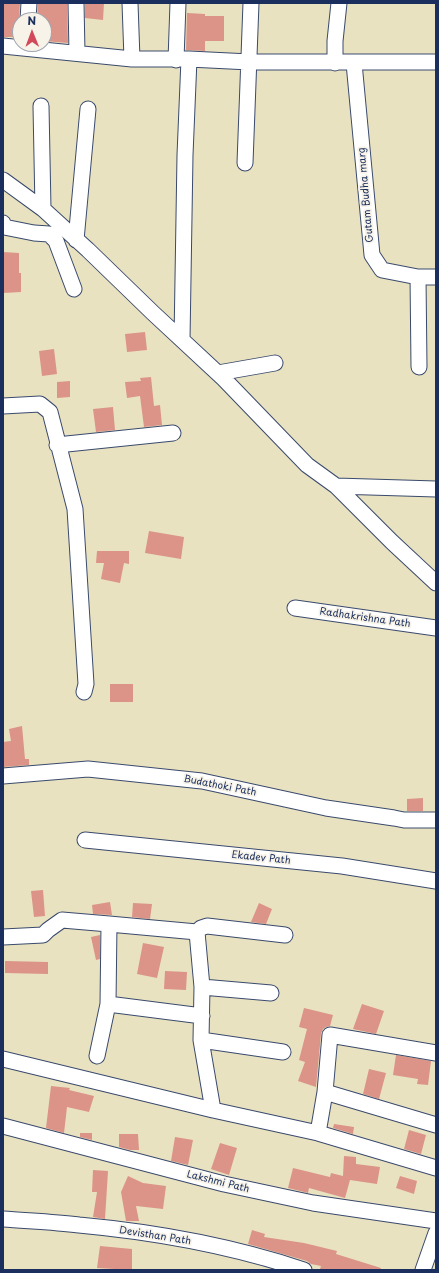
<!DOCTYPE html>
<html>
<head>
<meta charset="utf-8">
<style>
	body { margin:0 }
	#map { position:relative; width:439px; height:1273px; overflow:hidden; background:#e9e2c0; font-family:"Playpen Sans",sans-serif }
	canvas { display:block }
	.frame { position:absolute; inset:0; border:4px solid #1b2f5e; pointer-events:none }
	.north { position:absolute; left:12px; top:12px; width:40px; height:40px; box-sizing:border-box; background:#f7f3e8; border:1px solid #9fa5b1; border-radius:50%; rotate:359deg; font-size:11px; font-weight:700; line-height:16px; text-align:center; color:#1b2f5e }
	.north::after { content:''; display:block; margin:auto; width:14px; height:18px; background:#d1495b; clip-path:polygon(50% 0,100% 100%,50% 72%,0 100%) }
</style>
</head>
<body>
<div id="map">
<canvas width="439" height="1273"></canvas>
<div class="frame"></div>
<div class="north">N</div>
</div>
<script>
const c = document.querySelector('canvas').getContext('2d');
c.lineJoin = 'round';
function fillPath(path, color) { c.fillStyle = color; c.fill(path, 'evenodd'); }
function trace(path, color, width, dash) { c.strokeStyle = color; c.lineWidth = width; c.lineCap = dash ? 'butt' : 'round'; c.setLineDash(dash || []); c.stroke(path); }
function label(font, color, halo, rows, align = 'center') {
  c.font = font + ' "Playpen Sans",sans-serif'; c.lineWidth = 3.5; c.setLineDash([]); c.textBaseline = 'middle'; c.strokeStyle = halo; c.fillStyle = color; for (const [text, x, y, turn = 0] of rows) {
    c.save(); c.translate(x, y); c.rotate((+turn || 0) * Math.PI / 180); c.textAlign = isNaN(turn) ? turn : align; if (halo) c.strokeText(text, 0, 0); c.fillText(text, 0, 0); c.restore();
  }
}
fillPath(new Path2D(`
	M3 3H20L18 37H3Z
	M38 3H67L68 43 44 41V20H37Z
	M85 3H104L103 20 85 18Z
	M187 13 205 14V16H224V41H205V51L186 50Z
	M3 252 19 253V273H21V292L3 293Z
	M145 332 147 350 127 352 125 334Z
	M54 349 57 374 42 376 39 351Z
	M151 377 154 406 160 405 162 425 144 427 140 396 127 398 125 382 141 381 140 378Z
	M70 381V397L57 398V382Z
	M113 407 115 430 96 432 93 409Z
	M149 531 184 537 181 559 145 553Z
	M97 551H129V564L124 563 120 583 101 579 104 563H96Z
	M110 684H133V702H110Z
	M22 726 25 759H29V765L3 767V742L11 741 9 729Z
	M423 798V811H407V799Z
	M43 890 45 916 34 917 31 891Z
	M110 902 112 915 93 914 92 905Z
	M133 903 152 904 150 919 132 917Z
	M259 903 272 909 266 924 251 922Z
	M100 935V959L96 960 91 937Z
	M143 943 164 947 157 978 137 974Z
	M5 961 48 962V974L5 973Z
	M165 971 187 972 186 990 164 989Z
	M362 1004 384 1011 376 1034 353 1029Z
	M304 1008 333 1015 330 1026 326 1027 323 1029 321 1034 316 1087 298 1081 305 1062 299 1060 307 1029 299 1027Z
	M396 1055 431 1061 428 1085 417 1084 418 1079 393 1075Z
	M369 1069 386 1073 379 1099 363 1094Z
	M51 1086 70 1088 69 1090 94 1096 89 1112 67 1107 64 1133 46 1128Z
	M334 1124 354 1127 353 1134 333 1128Z
	M409 1130 426 1135 421 1154 404 1149Z
	M80 1133H92V1140L80 1137Z
	M119 1134H138L139 1150H130L119 1147Z
	M175 1137 193 1140 188 1165 171 1161Z
	M220 1143 237 1148 229 1175 211 1169Z
	M344 1156 356 1157V1164L380 1167 377 1184 350 1180 345 1198 309 1188 308 1193 288 1188 293 1168 330 1177 331 1173 343 1176Z
	M93 1170 108 1171 105 1219 93 1217 97 1192H92Z
	M128 1176 143 1183 166 1186 163 1209 136 1206 139 1221H126L121 1192Z
	M400 1176 417 1181 414 1194 396 1188Z
	M252 1230 265 1234 264 1237 304 1243 337 1251 336 1254 381 1268 380 1270 320 1269 321 1266 311 1264 307 1261 248 1244Z
	M100 1246 132 1249V1270L97 1268Z`), '#db9487');
const street = new Path2D(`
	M76 3 77 53
	M130 3 132 59
	M28 20 29 3
	M3 46 132 59H189L250 62H436
	M176 60 178 3
	M335 63V41L339 3
	M354 63 372 255 382 270 418 277H436
	M41 106 43 209
	M245 163 251 3
	M3 180 43 209 88 250 153 313 224 379 307 465 336 486 392 542 436 583
	M3 223 4 227 34 233 49 234 56 241 74 289
	M76 240 88 109
	M418 277 419 367
	M182 340 185 155 189 59
	M218 373 275 363
	M3 406 40 404 50 412 75 509 86 684 84 692
	M57 445 173 433
	M336 486 436 489
	M295 608 436 628
	M3 776 88 769 202 781 326 808 394 818 404 820H436
	M85 840 342 866 436 881
	M109 924 197 932 201 928 207 926 285 935
	M197 932 202 987 201 1040 213 1110
	M3 937 43 935 48 930 62 920 109 924 108 1004 97 1056
	M202 987 271 993
	M108 1004 202 1016
	M201 1040 283 1052
	M3 1059 213 1110 318 1133 436 1168
	M325 1092 436 1125
	M3 1126 224 1184 313 1203 436 1221
	M318 1133 325 1092 330 1035 436 1053
	M3 1219C28 1221 54 1222 79 1225 155 1232 232 1246 304 1270
	M423 1270 436 1233`);
trace(street, '#3a4a6d', 17);
trace(street, '#fff', 15);
label('10px', '#1b2f5e', '#f7f3e8', [
	["Gutam Budha marg",366,195,-95],
	["Radhakrishna Path",365,618,8],
	["Budathoki Path",220,786,11],
	["Ekadev Path",261,858,6],
	["Lakshmi Path",218,1182,14],
	["Devisthan Path",155,1236,9]
]);
</script>
</body>
</html>
